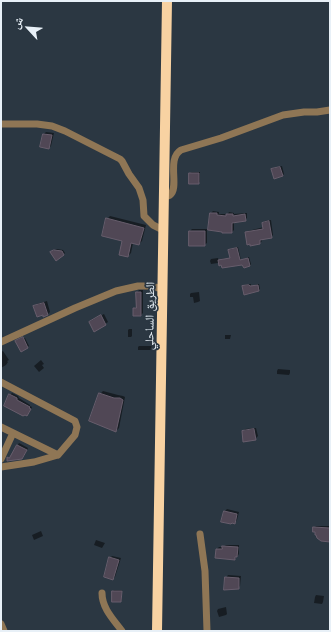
<!DOCTYPE html>
<html>
<head>
<meta charset="utf-8">
<style>
	body { margin:0 }
	#map { position:relative; width:331px; height:632px; overflow:hidden; background:#2b3742; font-family:Inter,"Noto Naskh Arabic",sans-serif }
	canvas { display:block }
	.frame { position:absolute; inset:0; border:2px solid #e8f0f7; pointer-events:none }
	.north { position:absolute; left:8px; top:8px; width:40px; height:40px; -webkit-text-stroke:3px #2b3742; paint-order:stroke; rotate:296deg; font-size:11px; font-weight:700; line-height:16px; text-align:center; color:#e8f0f7 }
	.north::after { content:''; display:block; margin:auto; width:14px; height:18px; background:#e8f0f7; clip-path:polygon(50% 0,100% 100%,50% 72%,0 100%) }
</style>
</head>
<body>
<div id="map">
<canvas width="331" height="632"></canvas>
<div class="frame"></div>
<div class="north">ش</div>
</div>
<script>
const c = document.querySelector('canvas').getContext('2d');
c.lineJoin = 'round';
function fillPath(path, color) { c.fillStyle = color; c.fill(path, 'evenodd'); }
function trace(path, color, width, dash) { c.strokeStyle = color; c.lineWidth = width; c.lineCap = dash ? 'butt' : 'round'; c.setLineDash(dash || []); c.stroke(path); }
function label(font, color, halo, rows, align = 'center') {
  c.font = font + ' Inter,"Noto Naskh Arabic",sans-serif'; c.lineWidth = 3.5; c.setLineDash([]); c.textBaseline = 'middle'; c.strokeStyle = halo; c.fillStyle = color; for (const [text, x, y, turn = 0] of rows) {
    c.save(); c.translate(x, y); c.rotate((+turn || 0) * Math.PI / 180); c.textAlign = isNaN(turn) ? turn : align; if (halo) c.strokeText(text, 0, 0); c.fillText(text, 0, 0); c.restore();
  }
}
fillPath(new Path2D(`
	M46 132 54 133 51 146 49 148 41 147 44 134Z
	M282 166 284 174 283 175 275 178 273 170 274 168Z
	M192 172H200V182L198 183 190 173Z
	M213 211 219 212V214H228L229 212 234 213V214L247 213V218L245 220 234 222V230L232 232 211 213Z
	M110 216 146 225 142 241 139 244 133 243 131 253 128 256 123 240 107 219Z
	M271 220 273 235 271 237 261 239 262 241 260 243 246 233 248 231 264 227 263 223 265 221Z
	M192 229H207V243L204 245H190V231Z
	M238 247 241 260 249 257 251 264 250 266 243 264 219 262 218 263 211 264 210 261 211 259 218 258 219 261 220 259 231 258 229 251 231 249Z
	M57 249 63 250 65 253 63 255 52 251Z
	M251 284V286L259 284 260 289 259 290 245 294 243 287 245 285Z
	M139 290H143V313L141 315 134 309 137 306V293Z
	M199 292 200 301 198 302 194 303 193 297H190V294L191 293Z
	M47 301 50 312 48 314 44 315 35 307 37 304Z
	M104 314 108 322 105 324 90 322 92 320Z
	M129 329H132V336L131 337H128V330Z
	M231 335 230 339H225V335Z
	M25 338 29 346 21 351 16 342Z
	M139 346H152V349L151 350H138V347Z
	M3 351 9 360 7 361 8 362 6 365 1 368V352Z
	M41 360 44 364 42 365 44 368 39 372 34 366Z
	M278 369 290 370V373L289 375 277 374V371Z
	M103 391 118 395 123 396 125 397 119 428 116 431 100 394Z
	M12 393 18 396 19 398 30 405V406L32 407 29 413 10 395Z
	M256 428 258 436 255 439 243 432 245 429Z
	M19 443 28 448 24 456 22 458 8 460V458L11 456Z
	M227 509 239 512 237 520 235 523 222 521 225 511Z
	M316 526H330V541L314 528Z
	M41 531 43 536 34 540 32 535Z
	M96 540 105 543 102 548 94 545Z
	M226 545H239V554L235 559 217 549 219 547H223Z
	M112 556 121 558 115 577 113 579 110 558Z
	M228 575 241 576 240 586 238 588 226 578Z
	M114 590H122V600L121 601 113 591Z
	M316 595 324 596 323 602 322 604 314 603 315 597Z
	M226 607 227 614 226 615 219 617 217 611 218 609Z`), '#0007');
const building = new Path2D(`
	M43 134 52 135 49 149 40 147Z
	M280 167 283 176 274 179 271 169Z
	M189 173H199V184H189Z
	M210 213H217V215L226 216V214H233V216L245 214 246 221 232 223V233H222V232L208 230Z
	M106 218 144 228 139 245 131 243 128 257 119 255 122 241 102 236Z
	M269 221 272 238 260 240V244L250 246V244L247 245 245 232 263 229 262 223Z
	M189 231H205V246H189Z
	M237 248 240 260 248 258 250 266 244 268 242 265 222 268 221 265 219 266 218 260 230 258 228 250Z
	M54 250 62 251 64 255 56 261 50 252Z
	M249 285 250 286 258 285 259 291 244 295 242 286Z
	M136 292H141V316H133V308H136Z
	M44 303 48 315 43 317V315L37 317 33 306Z
	M101 315 106 325 94 332 89 322Z
	M23 337 28 348 21 352 15 341Z
	M99 393 114 398H120L123 400 116 432 89 421Z
	M9 394 17 398V400L30 407 29 408 31 409 27 416 25 415 23 416 4 406Z
	M254 429 256 440 243 442 242 431Z
	M17 445 27 450 22 459 7 461V457L9 458Z
	M224 511 237 514 235 524 232 523 231 524 221 522Z
	M313 527 330 528V542L321 541 317 538 316 535H315V532H313Z
	M222 546 238 547 237 557H235V560L215 558 216 549H222Z
	M109 557 119 560 113 580 104 577Z
	M225 577 239 578V589L224 590Z
	M112 591H122L121 602H112Z`);
fillPath(building, '#504755');
trace(building, '#675d6c', 1);
trace(new Path2D(`
	M1 124H37L52 126 65 131 120 159 122 161 129 174 139 188 143 200 144 216 153 225 163 230
	M164 197C166 196 168 196 170 195 180 187 166 159 181 150L221 138 283 115 304 112H317L330 110
	M1 342 75 308 116 291 138 286H150L163 289
	M1 382 75 421 77 427 75 435 58 455 34 462 1 467
	M1 427 58 455
	M1 459 13 433
	M200 534 205 571 207 631
	M102 593C102 608 113 619 122 631
	M1 624 4 631`), '#8f7655', 7);
trace(new Path2D(`
	M157 631 167 1`), '#f8d2a2', 10);
label('12px', '#e8f0f7', '#2b3742', [
	["الطريق الساحلي",150,316,-89]
]);
</script>
</body>
</html>
